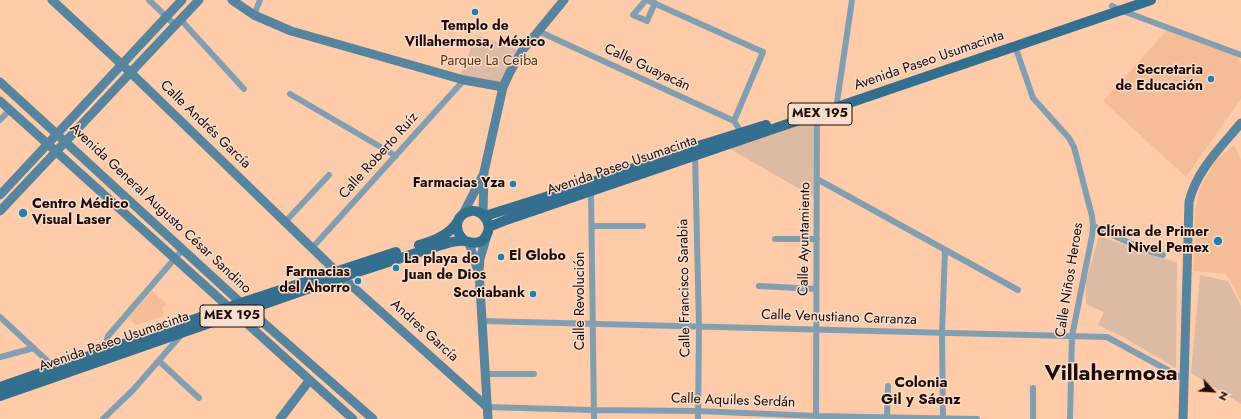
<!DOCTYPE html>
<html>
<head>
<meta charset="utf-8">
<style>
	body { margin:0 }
	#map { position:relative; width:1241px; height:419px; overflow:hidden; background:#ffcba8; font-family:Jost,sans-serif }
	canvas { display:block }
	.north { position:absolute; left:1193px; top:371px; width:40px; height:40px; -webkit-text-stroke:3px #f9decd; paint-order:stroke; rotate:115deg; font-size:11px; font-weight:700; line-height:16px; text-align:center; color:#1e0800 }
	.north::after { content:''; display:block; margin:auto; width:14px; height:18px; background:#1e0800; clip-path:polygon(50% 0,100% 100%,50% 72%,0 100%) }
</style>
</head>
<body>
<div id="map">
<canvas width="1241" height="419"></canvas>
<div class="north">N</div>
</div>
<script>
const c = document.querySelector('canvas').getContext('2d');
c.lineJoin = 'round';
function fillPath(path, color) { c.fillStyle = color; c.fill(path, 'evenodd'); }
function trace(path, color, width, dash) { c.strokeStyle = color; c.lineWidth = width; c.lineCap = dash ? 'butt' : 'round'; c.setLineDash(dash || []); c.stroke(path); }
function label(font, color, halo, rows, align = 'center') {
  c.font = font + ' Jost,sans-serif'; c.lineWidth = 3; c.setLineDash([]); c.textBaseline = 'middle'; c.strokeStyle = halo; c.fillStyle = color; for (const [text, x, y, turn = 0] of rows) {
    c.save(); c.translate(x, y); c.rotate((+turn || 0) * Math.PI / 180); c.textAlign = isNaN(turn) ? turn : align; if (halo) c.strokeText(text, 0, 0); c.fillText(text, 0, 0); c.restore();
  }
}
fillPath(new Path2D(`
	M1169 28 1236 53 1241 64V99L1186 177 1103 101Z
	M1234 145 1241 160V301L1226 274 1194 271 1195 210 1200 189 1215 161Z
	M152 291 167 304 162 309 164 316 136 325 128 318Z`), '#f5bd97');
fillPath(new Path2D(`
	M480 36 522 51 503 87 459 79 475 38Z
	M817 115V199L725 146Z
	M1099 236 1177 263 1176 368 1123 337 1098 325 1104 312 1086 304V281Z
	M1200 275 1228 281 1241 306V404L1191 373Z`), '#dcbaa3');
trace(new Path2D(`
	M149 0 175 25
	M646 0 633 15 647 21 655 3
	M647 0 763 52 734 121
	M1112 6 1120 10 1241 55
	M254 15 260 0
	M180 19 244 89
	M538 31 734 121 741 132
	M1015 46 1033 98 1069 138 1074 147 1092 216 1093 226 1092 236 1072 336 1070 419
	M290 94 396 156
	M837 102 852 0
	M0 120 10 110
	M695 153 699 327 698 419
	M817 179 1018 290
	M591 189 594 419
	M285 222 329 175
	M592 226H643
	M1093 226 1145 250 1163 255
	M775 239H817
	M312 248 464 80
	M759 286 816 289
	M0 317 56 369
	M482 321 1107 337 1184 379
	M108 348 107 340 108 336 183 249
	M0 357 34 348
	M159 361 199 398
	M485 374H534
	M487 407 593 410 698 411 816 416 977 419
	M887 417 888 386
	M103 419 133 390 182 334
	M816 419 817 108
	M943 419 942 333 945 250
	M1033 419V388`), '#829fb2', 6);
trace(new Path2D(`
	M52 0 130 72 342 277 487 407
	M232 0 254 15 291 31 464 80 503 87
	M0 82 241 303 373 419
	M0 101 353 419
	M0 195 182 0
	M0 211 199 0
	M463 214 483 175
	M483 215 484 172 503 87 510 72 522 51 564 0
	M487 235 480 259 479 271 488 419
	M469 243 477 268
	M280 419 309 381
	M1183 419 1189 202C1196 171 1221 147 1241 123`), '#57849e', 9);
trace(new Path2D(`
	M485 216 590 183 695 147 766 125
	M489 227 506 220 1151 0
	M419 245C434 241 450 235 458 221
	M0 387 241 303 396 252
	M0 396 342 277 441 245C448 243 457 240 465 241 473 243 481 245 486 236 495 222 479 205 465 213 453 220 456 234 465 241`), '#356f90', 10);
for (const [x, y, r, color] of [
	[475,12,4,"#237eac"],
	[1211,79,4,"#237eac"],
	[513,184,4,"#237eac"],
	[23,213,5,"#237eac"],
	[1218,241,5,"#237eac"],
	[501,257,4,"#237eac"],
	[396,268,4,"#237eac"],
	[358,281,4,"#237eac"],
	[533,294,4,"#237eac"]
]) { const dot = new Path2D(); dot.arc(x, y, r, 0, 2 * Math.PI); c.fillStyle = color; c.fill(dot); trace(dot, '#f9decd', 1.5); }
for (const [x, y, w] of [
	[820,114,64],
	[232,316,64]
]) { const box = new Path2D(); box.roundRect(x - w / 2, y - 11, w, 22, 3); c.fillStyle = '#f9decd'; c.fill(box); trace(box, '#1e0800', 1); }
label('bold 13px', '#1e0800', null, [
	["MEX 195",820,114],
	["MEX 195",232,316]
]);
label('bold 14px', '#1e0800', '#f9decd', [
	["Templo de",475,27,"center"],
	["Villahermosa, México",475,43,"center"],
	["Secretaria",1203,71],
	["de Educación",1203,87],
	["Farmacias Yza",505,184],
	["Centro Médico",32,205,"left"],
	["Visual Laser",32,221,"left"],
	["Clínica de Primer",1209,233],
	["Nivel Pemex",1209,249],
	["El Globo",509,257,"left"],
	["La playa de",404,260,"left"],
	["Juan de Dios",404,276,"left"],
	["Farmacias",350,273],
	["del Ahorro",350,289],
	["Scotiabank",525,294]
], 'right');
label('14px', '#1e0800', '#f9decd', [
	["Avenida Paseo Usumacinta",929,61,-19],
	["Calle Guayacán",647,68,25],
	["Calle Andrés García",205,125,44],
	["Calle Roberto Ruíz",379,156,-48],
	["Avenida Paseo Usumacinta",622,166,-19],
	["Avenida General Augusto César Sandino",160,209,43],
	["Calle Ayuntamiento",805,239,-89],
	["Calle Niños Heroes",1070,280,-81],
	["Calle Francisco Sarabia",685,288,-91],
	["Calle Revolución",581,301,-90],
	["Calle Venustiano Carranza",839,318,2],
	["Andres García",424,331,42],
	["Avenida Paseo Usumacinta",114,342,-19],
	["Calle Aquiles Serdán",733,401,2]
]);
label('14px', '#5e2c00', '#f9decd', [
	["Parque La Ceiba",489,62]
]);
label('bold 15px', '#1e0800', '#f9decd', [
	["Colonia",921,383],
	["Gil y Sáenz",921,400]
]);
label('bold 22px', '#1e0800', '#f9decd', [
	["Villahermosa",1111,375]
]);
</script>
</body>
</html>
